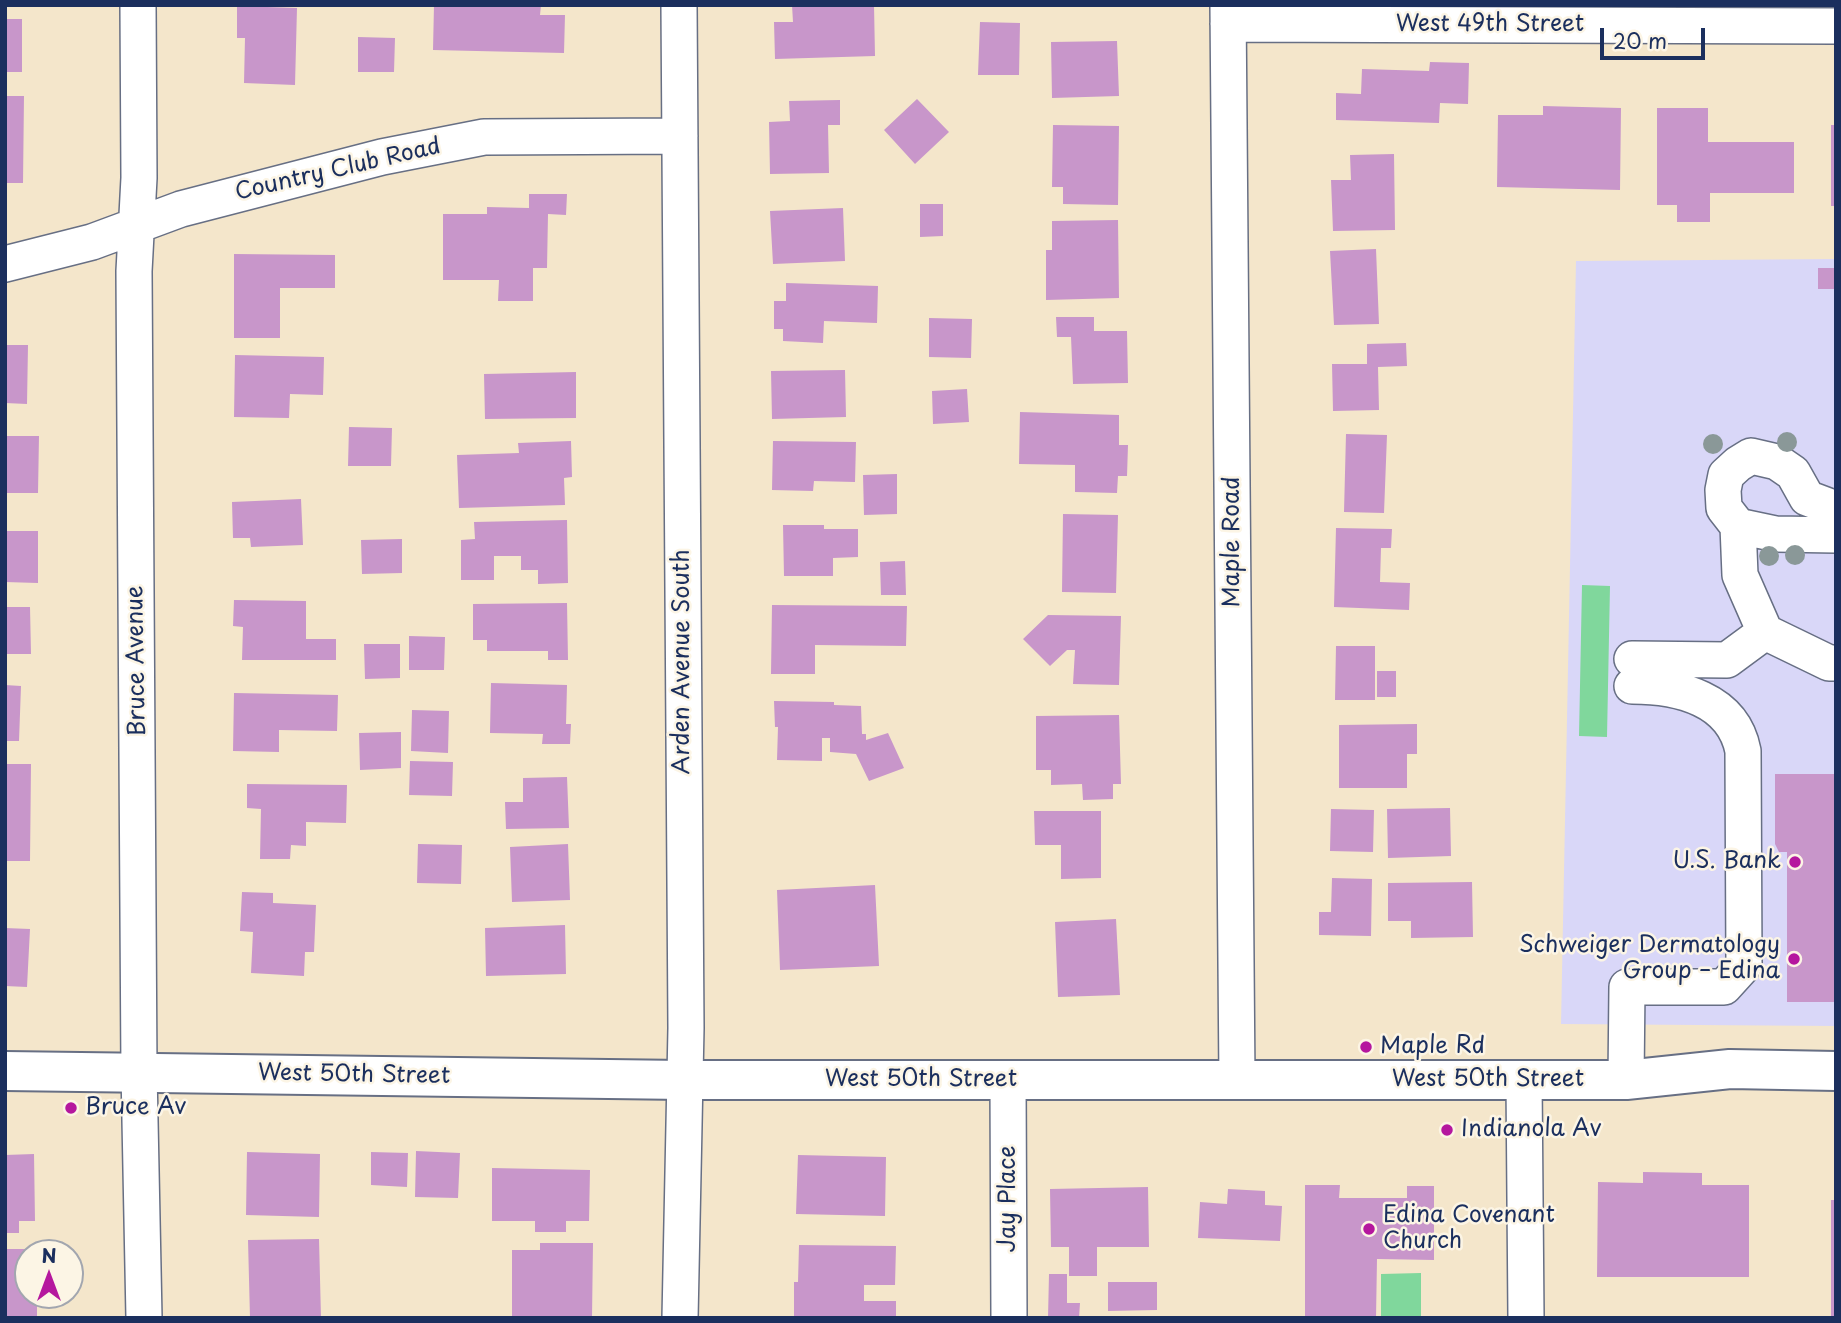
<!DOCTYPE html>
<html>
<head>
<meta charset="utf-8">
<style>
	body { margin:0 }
	#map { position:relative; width:1841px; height:1323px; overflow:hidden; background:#f4e6cb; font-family:"Playpen Sans",sans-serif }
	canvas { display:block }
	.frame { position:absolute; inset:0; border:7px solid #1b2f5e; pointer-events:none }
	.north { position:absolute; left:14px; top:1239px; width:70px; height:70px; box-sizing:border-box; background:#fcf5e5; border:2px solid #a2a6af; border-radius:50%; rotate:0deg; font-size:19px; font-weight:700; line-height:28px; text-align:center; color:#1b2f5e }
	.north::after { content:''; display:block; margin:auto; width:24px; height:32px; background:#b5179e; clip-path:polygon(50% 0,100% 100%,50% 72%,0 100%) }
	.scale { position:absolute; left:1600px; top:28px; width:105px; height:32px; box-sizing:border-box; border:4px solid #1b2f5e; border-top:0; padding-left:9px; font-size:21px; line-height:24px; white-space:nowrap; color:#1b2f5e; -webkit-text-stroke:5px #fcf5e5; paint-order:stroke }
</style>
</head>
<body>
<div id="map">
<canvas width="1841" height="1323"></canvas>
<div class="frame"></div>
<div class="north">N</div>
<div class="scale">20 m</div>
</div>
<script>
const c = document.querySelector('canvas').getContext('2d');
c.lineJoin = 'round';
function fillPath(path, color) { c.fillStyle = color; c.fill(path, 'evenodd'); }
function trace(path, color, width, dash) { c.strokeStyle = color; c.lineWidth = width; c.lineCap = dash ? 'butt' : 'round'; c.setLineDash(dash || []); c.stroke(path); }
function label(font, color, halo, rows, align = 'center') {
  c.font = font + ' "Playpen Sans",sans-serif'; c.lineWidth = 5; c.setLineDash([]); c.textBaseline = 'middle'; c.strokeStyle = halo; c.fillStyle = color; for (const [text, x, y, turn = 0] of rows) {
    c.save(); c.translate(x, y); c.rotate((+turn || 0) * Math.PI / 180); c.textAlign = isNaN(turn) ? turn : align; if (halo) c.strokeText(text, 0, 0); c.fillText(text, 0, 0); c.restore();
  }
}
fillPath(new Path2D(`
	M1836 259V1026L1561 1024 1576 261Z`), '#d9d7f8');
fillPath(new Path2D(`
	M1582 585 1610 586 1607 737 1579 736Z
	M1421 1273V1318H1381V1274Z`), '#80d79c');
fillPath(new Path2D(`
	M434 5H541L540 15H565L564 53 433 50Z
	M792 5H874L875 56 775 59 774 22H793Z
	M237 6 297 8 295 85 244 83 245 38H237Z
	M5 19H22V72H5Z
	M980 22 1020 23 1019 75H978Z
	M358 37 395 38 394 72H358Z
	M1117 41 1119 96 1052 98 1051 42Z
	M1430 62 1469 63 1468 104 1440 103 1439 123 1336 120V93L1361 94 1362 69 1429 71Z
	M5 96H24L23 183H5Z
	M917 99 949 132 915 164 884 130Z
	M840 100V125H828L829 173 770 174 769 122 790 121 789 101Z
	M1543 106 1621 108 1620 190 1497 187 1498 115H1543Z
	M1657 108H1708V142H1794V193H1710V222H1677V205H1657Z
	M1053 125 1119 126 1118 205 1063 204V187H1052Z
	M1831 125H1836V206H1831Z
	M1394 154 1395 230 1333 231 1331 180H1351L1350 155Z
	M529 194H567L566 215 548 214 547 268H533V301H498L499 280H443V214H487V207L529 208Z
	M920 204H943V236L920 237Z
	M843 208 845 261 773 264 770 211Z
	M1118 220 1119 298 1046 300V250H1052V221Z
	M1376 249 1379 324 1334 325 1330 251Z
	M234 254 335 255V288H280V338H234Z
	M1818 268H1836V289H1818Z
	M786 283 878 286 877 323 824 321 823 343 783 341V329H774V301H786Z
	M1056 317H1094V331H1127L1128 383 1073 384 1071 337H1057Z
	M929 318 972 319 971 358 929 357Z
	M1406 343 1407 366 1378 367 1379 410 1333 411 1332 364H1367V344Z
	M5 345H28L27 404 5 403Z
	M235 355 324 357 323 395 290 394 289 418 234 417Z
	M845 370 846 417 772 419 771 371Z
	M576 372V418L485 419 484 374Z
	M967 389 969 422 933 424 932 391Z
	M1020 412 1119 415V445H1128L1127 476H1118L1117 493 1075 492V465L1019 464Z
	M349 427 392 428 391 466H348Z
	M1346 434 1387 435 1384 513 1344 512Z
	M5 436H39L38 493H5Z
	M571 441 572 477 564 478 565 505 459 508 457 455 519 453 518 443Z
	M773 441 856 442 855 482 814 481 813 491 772 490Z
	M897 474V514L864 515 863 475Z
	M301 499 303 545 251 547 250 538H233L232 502Z
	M1063 514 1118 515 1116 593 1062 592Z
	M567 520 568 583 538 584V570H521V556H494V580H461V540L475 539 474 522Z
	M783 525H824V529H858V557L833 558V576H784Z
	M1336 528 1392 529 1391 548H1381L1380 582 1410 583 1409 610 1334 607Z
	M5 531H38V583L5 582Z
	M402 539V573L362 574 361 540Z
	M905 561 906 595H881L880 562Z
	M234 600 306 601V639H336V660H242L243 627 233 626Z
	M567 603 568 660H548V651H487V640H473V604Z
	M772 605 907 606 906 646 815 645V674H771Z
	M5 607H30L31 654H5Z
	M1048 615 1121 616 1119 685 1073 684 1075 650H1067L1050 666 1023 639Z
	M409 636 445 637 444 670H409Z
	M364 644H400V678L365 679Z
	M1336 646H1375V700H1335Z
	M1377 671H1396V697H1377Z
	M491 683 567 685 566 724H571L570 744H542L543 734 490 733Z
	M5 685 21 686 19 741H5Z
	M234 693 338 695 337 731 279 730V752L233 751Z
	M774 701 834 702V705L861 706 862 734H866V740L888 733 904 768 869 781 856 754 830 752V738H822V761L777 760 778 727H775Z
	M412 710 449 711 448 753 411 751Z
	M1119 715 1121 784H1113V799L1083 800 1082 784 1051 785V770H1036V716Z
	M1417 724V754H1407V788H1339V725Z
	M401 732V768L360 770 359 733Z
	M410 761 453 762 452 796 409 795Z
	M5 764H31L30 861H5Z
	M1775 774H1836V1002H1787V852H1779L1775 844Z
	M567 777 569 828 506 829 505 802H523V778Z
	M247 784 347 785 346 823 306 822V846L291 845 290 859H260L261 809 247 808Z
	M1450 808 1451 856 1388 858 1387 809Z
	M1331 809 1374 810 1373 852 1330 851Z
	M1034 811H1101V878L1061 879V845H1035Z
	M418 844 462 845 461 884 417 883Z
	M568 844 570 900 512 902 510 847Z
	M1332 878 1372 879 1371 936 1319 935V912H1331Z
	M1472 882 1473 937 1411 938V921H1388V883Z
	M875 885 879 966 780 970 777 890Z
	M242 892 273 893V903L316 905 314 952H305L304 976 251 973 253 932 240 931Z
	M1116 919 1120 995 1058 997 1055 922Z
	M565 925 566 974 486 976 485 928Z
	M5 928 30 929 27 987 5 986Z
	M416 1151 460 1153 458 1198 415 1197Z
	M247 1152 320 1154 319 1217 246 1215Z
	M371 1152 408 1153 407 1187 371 1185Z
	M34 1154 35 1221H19V1233H5V1155Z
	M798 1155 886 1157 885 1216 796 1214Z
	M492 1168 590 1170 589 1221H566V1232H535V1221H492Z
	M1643 1172 1702 1173V1185H1749V1277H1597L1598 1182 1643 1183Z
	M1305 1185H1340L1339 1198H1407V1186H1434V1260L1377 1259 1376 1318H1305Z
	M1148 1187 1149 1247H1097V1276H1069V1247H1051L1050 1189Z
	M1228 1189 1265 1191V1205L1282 1206 1280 1241 1198 1238 1200 1202 1227 1204Z
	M1831 1200H1836V1318H1831Z
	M319 1239 321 1318H250L248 1240Z
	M540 1243H593L592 1318H512V1250H540Z
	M799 1245 896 1246 895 1285H864V1301H896V1318H794V1282H798Z
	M5 1249H36V1253H28V1295H37V1316L5 1318Z
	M1049 1274H1067V1303H1080L1079 1318H1048Z
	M1108 1282H1157V1310L1108 1311Z`), '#c896ca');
const minor = new Path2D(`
	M138 5 139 178 134 271 139 1071 144 1318
	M679 5 686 1028 680 1318
	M1228 5 1237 1080
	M1228 24 1836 26
	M5 264 92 242 181 209 382 157 484 137 680 136
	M1836 509 1807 498 1793 473 1777 462 1751 456 1738 464 1726 475 1723 490 1724 508 1738 526 1776 534 1836 535
	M1738 526 1740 575 1765 632 1829 663H1836
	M1632 659 1727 660 1765 632
	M1008 1080 1009 1318
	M1524 1080 1526 1318
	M1626 1080 1627 987H1724L1744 965 1743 751C1733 699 1679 686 1632 686`);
const major = new Path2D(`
	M5 1071 684 1080H1626L1730 1069 1836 1071`);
trace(minor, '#676f84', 38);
trace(major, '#676f84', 42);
trace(minor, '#fff', 35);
trace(major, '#fff', 38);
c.fillStyle = '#8a9898';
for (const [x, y] of [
	[1787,442],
	[1713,444],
	[1795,555],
	[1769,556]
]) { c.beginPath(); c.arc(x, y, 10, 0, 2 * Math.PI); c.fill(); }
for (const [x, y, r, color] of [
	[1795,862,7,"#b5179e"],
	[1794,959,7,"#b5179e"],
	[1366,1047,7,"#b5179e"],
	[71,1108,7,"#b5179e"],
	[1447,1130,7,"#b5179e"],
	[1369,1229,7,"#b5179e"]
]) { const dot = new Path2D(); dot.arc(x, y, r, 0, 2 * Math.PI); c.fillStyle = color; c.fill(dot); trace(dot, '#fcf5e5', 2.5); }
label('23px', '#1b2f5e', '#fcf5e5', [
	["West 49th Street",1490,25],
	["Country Club Road",338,170,-13],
	["Maple Road",1233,542,-90],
	["Bruce Avenue",137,661,-91],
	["Arden Avenue South",683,662,-90],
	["West 50th Street",354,1075,1],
	["West 50th Street",921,1080],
	["West 50th Street",1488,1080],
	["Jay Place",1009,1199,-90]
]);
label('23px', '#1b2f5e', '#fcf5e5', [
	["U.S. Bank",1781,862,"right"],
	["Schweiger Dermatology",1780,946,"right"],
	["Group – Edina",1780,972,"right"],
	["Maple Rd",1380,1047],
	["Bruce Av",85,1108],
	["Indianola Av",1461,1130],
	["Edina Covenant",1383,1216],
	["Church",1383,1242]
], 'left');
</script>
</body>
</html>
